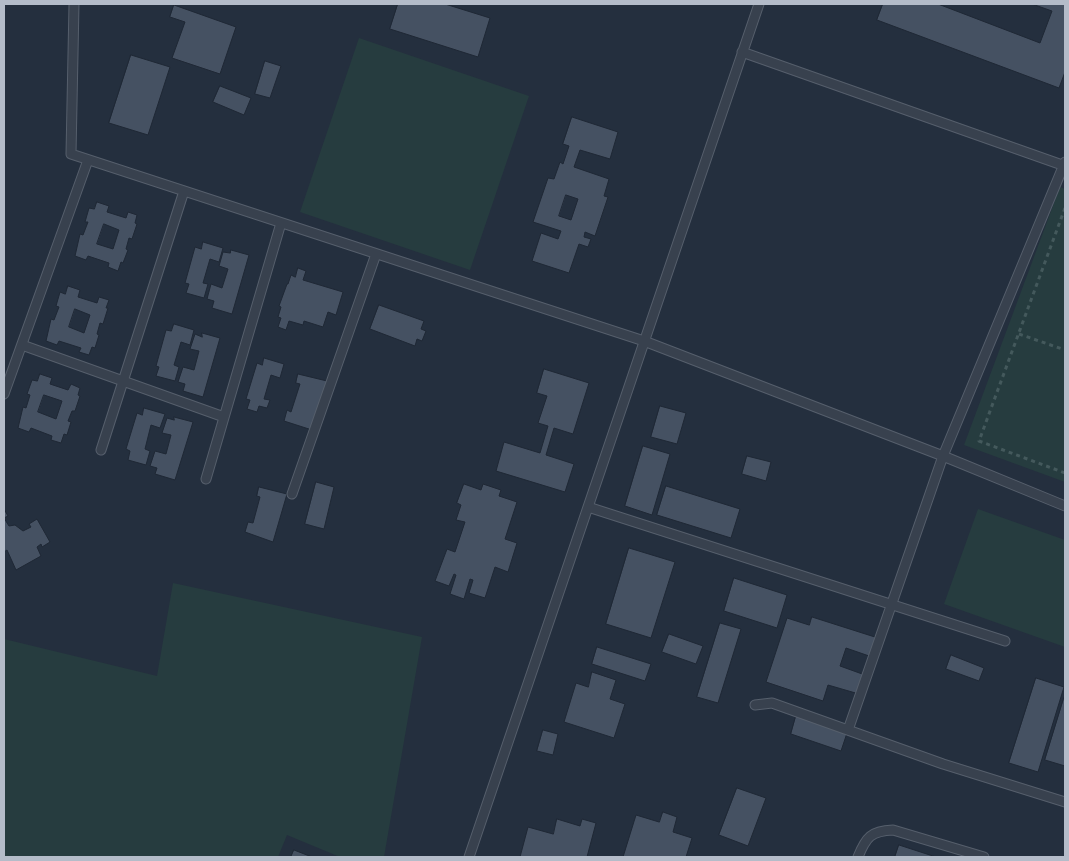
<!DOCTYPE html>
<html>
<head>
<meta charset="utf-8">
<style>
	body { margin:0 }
	#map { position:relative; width:1069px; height:861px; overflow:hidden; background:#242f3e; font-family:Raleway,sans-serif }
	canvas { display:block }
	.frame { position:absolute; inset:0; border:5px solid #b4bcc9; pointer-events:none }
</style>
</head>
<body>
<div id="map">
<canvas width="1069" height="861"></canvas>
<div class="frame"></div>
</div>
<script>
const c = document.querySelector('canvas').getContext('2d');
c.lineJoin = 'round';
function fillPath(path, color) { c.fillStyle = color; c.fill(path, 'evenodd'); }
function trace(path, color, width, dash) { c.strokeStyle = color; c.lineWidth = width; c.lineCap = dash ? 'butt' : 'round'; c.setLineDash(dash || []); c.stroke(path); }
fillPath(new Path2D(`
	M359 38 529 96 470 270 300 212Z
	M1060 187 1065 189V482L964 445Z
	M978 509 1065 540V647L944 604Z
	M173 583 422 637 384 857H340L287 835 278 857H4V639L157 676Z`), '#263c3f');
const building = new Path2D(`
	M398 4H445L490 18 478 57 390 29Z
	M883 4H938L1040 43 1052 11 1032 4H1065V72L1059 88 877 20Z
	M174 5 236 27 220 74 172 58 185 22 170 17Z
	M131 55 170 67 148 135 109 123Z
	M265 61 281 66 270 98 255 94Z
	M220 86 251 98 244 115 213 102Z
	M572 117 618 132 610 159 580 150 574 167 609 179 604 196 608 197 595 236 585 232 584 237 591 239 588 247 579 244 569 273 532 261 541 233 558 239 561 231 533 222 548 178 554 179 560 162 563 164 569 146 563 144ZM566 195 578 199 571 220 559 216Z
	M97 202 109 206 107 212 126 218 128 212 137 215 135 223 137 224 132 239 129 238 126 249 128 250 123 263 121 262 118 271 108 267 109 263 88 256 86 260 75 256 80 234 83 235 88 222H85L89 208 94 209ZM104 224 119 230 113 249 97 244Z
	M203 242 223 248 219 262 210 259 203 283 208 284 204 298 186 293 189 284 185 283 195 247 201 249Z
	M231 250 249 255 232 314 212 308 214 301 207 299 211 284 222 288 228 269 219 266 223 252 230 253Z
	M298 268 306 271 303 280 343 292 336 315 328 312 323 327 304 321 303 325 289 321 286 330 278 327 281 318 278 317 281 307 279 306 287 284H288L291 275 295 277Z
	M68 286 80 290 78 297 97 303 99 297 109 300 106 308H108L103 324 100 323 97 334 99 335 95 348 92 347 89 355 79 352 81 348 59 341 57 345 46 341 51 319 54 320 59 307 56 306 60 292 65 294ZM75 309 90 315 84 333 69 327Z
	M379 305 424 321 421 329 426 331 422 341 417 339 415 346 370 329Z
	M174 324 194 330 190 345 181 342 174 365 179 367 175 381 156 376 159 367 156 366 166 330 171 331Z
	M202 333 220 338 203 397 183 391 185 384 178 382 183 367 194 370 199 351 190 349 195 334 202 337Z
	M264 358 284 364 280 378 271 375 264 399 270 400 267 408 259 406 257 412 247 409 250 400 246 399 257 363 262 365Z
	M544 369 589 383 573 434 554 428 546 455 574 464 565 492 496 471 504 442 540 453 548 426 538 423 547 396 537 393Z
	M40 374 52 378 50 384 68 390 71 384 80 388 78 395 80 396 75 411H72L68 421 71 422 67 435 64 434 61 443 51 440 52 436 31 428 29 432 18 428 23 407 26 408 30 395 27 394 32 380 37 381ZM44 395 62 401 56 419 38 412Z
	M298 374 327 381 312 430 284 421 287 410 291 412 300 384 296 383Z
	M660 406 686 413 677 444 651 437Z
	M144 408 165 414 160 428 151 425 145 449 150 451 146 465 128 460 130 451 126 449 137 413 142 415Z
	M174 417 193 422 175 480 155 474 157 468 150 466 155 451 166 454 171 435 162 433 167 418 174 420Z
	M643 446 670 454 652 515 625 506Z
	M747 456 771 462 766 481 742 474Z
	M316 482 334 487 324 529 305 524Z
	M464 484 481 490 483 484 501 490 499 496 517 502 505 539 517 543 508 572 495 567 485 598 469 593 473 580 470 579 464 599 450 594 456 575 454 574 449 586 435 581 447 549 455 552 465 522 456 520 461 505 457 503Z
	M666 486 740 509 731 538 657 515Z
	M259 487 287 494 273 542 245 532 248 522 253 523 260 497 257 496Z
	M4 509 8 516 4 518 9 526 15 525 23 531 31 527 29 524 37 519 50 542 42 547 41 544 37 547 41 556 16 570 7 550 4 552Z
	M629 548 675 562 651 638 606 624Z
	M734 578 787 595 777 628 724 611Z
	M812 617 878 638 872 657 846 648 840 666 865 675 859 694 828 685 823 701 766 682 787 618 809 625Z
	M720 623 741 629 718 703 697 697Z
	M669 634 703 646 696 664 662 652Z
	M597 647 651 664 645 681 592 664Z
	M951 655 984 668 979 681 946 669Z
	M592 672 616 680 610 699 625 704 614 738 564 722 576 683 588 687Z
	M1036 678 1064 687 1038 772 1009 763Z
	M1064 698 1065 699V766L1045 760Z
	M796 716 847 733 841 751 791 734Z
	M543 730 558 734 553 755 537 751Z
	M737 788 766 798 748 846 719 835Z
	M663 812 677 817 673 832 692 838 686 857H623L636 815 659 822Z
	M557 819 580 826 582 819 596 823 587 857H520L528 827 553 834Z
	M899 845 936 857H895Z
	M294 850 312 857H291Z`);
fillPath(building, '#455162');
trace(building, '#1f2835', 1);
const lane = new Path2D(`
	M74 4 71 154 644 341 943 456 1065 506
	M742 52 1065 166
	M22 345 224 417
	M4 394 88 160
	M101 450 184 191
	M206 479 281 223
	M292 494 376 254
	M588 507 1005 641
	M755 705 772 703 943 764 1065 802
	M848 730 943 456 1065 162
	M469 857 759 4
	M858 857C866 837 871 831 893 830L984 857`);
trace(lane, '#565f6c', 11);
trace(new Path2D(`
	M1065 208 979 441 1065 473
	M1019 334 1065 350`), '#44595c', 3, [4, 4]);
trace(lane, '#38414e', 9);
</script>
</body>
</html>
